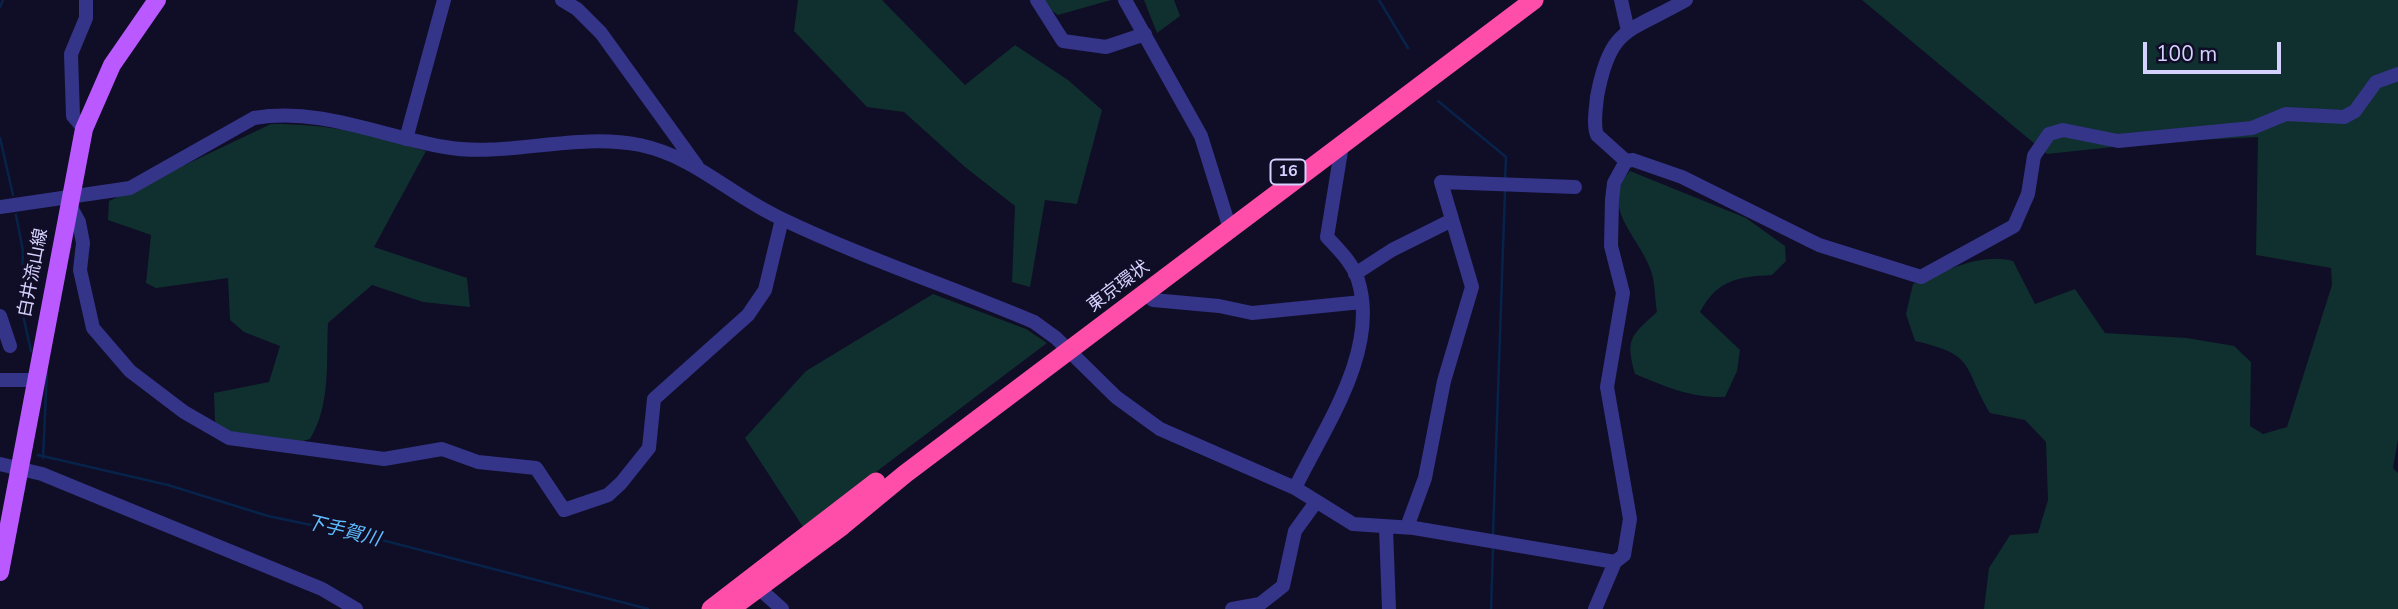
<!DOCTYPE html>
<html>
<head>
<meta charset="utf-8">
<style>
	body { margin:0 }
	#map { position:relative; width:2398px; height:609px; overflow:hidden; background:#100d26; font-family:"Nunito Sans",sans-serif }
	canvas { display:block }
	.scale { position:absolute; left:2143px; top:42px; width:138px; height:32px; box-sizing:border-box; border:4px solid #d5d2ff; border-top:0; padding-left:9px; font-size:21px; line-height:24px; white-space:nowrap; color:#d5d2ff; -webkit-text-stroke:5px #100d26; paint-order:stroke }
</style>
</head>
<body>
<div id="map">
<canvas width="2398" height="609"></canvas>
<div class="scale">100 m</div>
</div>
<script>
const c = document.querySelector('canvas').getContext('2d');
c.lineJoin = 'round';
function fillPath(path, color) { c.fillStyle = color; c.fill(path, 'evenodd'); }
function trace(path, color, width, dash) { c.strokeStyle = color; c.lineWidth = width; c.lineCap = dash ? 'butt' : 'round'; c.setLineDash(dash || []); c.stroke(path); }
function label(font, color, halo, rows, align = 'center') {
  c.font = font + ' "Nunito Sans","Noto Sans JP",sans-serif'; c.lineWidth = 7; c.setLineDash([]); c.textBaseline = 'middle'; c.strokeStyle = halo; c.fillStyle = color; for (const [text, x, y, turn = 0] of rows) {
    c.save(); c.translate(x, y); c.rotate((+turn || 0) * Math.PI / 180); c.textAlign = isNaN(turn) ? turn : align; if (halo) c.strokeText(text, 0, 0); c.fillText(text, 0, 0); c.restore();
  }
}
fillPath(new Path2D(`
	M798 0H882L965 85 1015 45 1068 80 1102 110 1077 204 1045 200 1030 287 1012 282 1015 206 965 167 904 112 867 107 794 31Z
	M1037 0H1111L1058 15Z
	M1144 0H1174L1180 16 1157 33Z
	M1862 0H2398V439L2393 468 2398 473V609H1984L1989 568 2010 535 2038 533 2048 500 2046 442 2025 420 1990 413C1962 366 1977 355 1915 341L1906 314 1913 284C1944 272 1980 252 2013 261L2035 304 2075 289 2105 333 2187 338 2234 346 2251 362 2250 426 2263 434 2287 427 2332 285 2331 268 2256 255 2258 137 2160 142 2047 154Z
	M271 124C332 124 368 134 426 151L374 247 467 278 470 307 423 302 372 285 328 323C326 362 331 405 310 439L278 448 232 443 215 421 214 393 269 382 280 346 244 332 230 320 228 278 156 288 146 283 151 235 108 220 109 201Z
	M1630 171 1746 218 1785 246 1786 261 1772 275C1738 277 1718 279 1700 312L1740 350 1737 371 1725 397C1691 398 1666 387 1635 374 1625 338 1631 336 1657 312 1655 299 1655 286 1652 274 1642 238 1597 208 1630 171Z
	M933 294 1026 329 1047 343 803 527 745 438 806 371Z`), '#0f302e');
trace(new Path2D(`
	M1379 0 1408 48
	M0 7 3 0
	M1438 101 1506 157 1505 181
	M0 138 13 195
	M16 215 23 251 21 306 31 351
	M38 455 168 485 268 516 374 538 648 609
	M43 458 47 371
	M1493 535 1505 191
	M1491 609 1493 549`), '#08234a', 2.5);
trace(new Path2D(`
	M562 0 577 9 601 33 697 166
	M1037 0 1063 41 1106 47 1145 34
	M1125 0 1201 136 1230 229
	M1621 0 1628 31
	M1686 0C1628 33 1610 26 1597 97 1596 108 1593 125 1597 135L1626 161 1633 160 1682 177 1819 245 1921 277 2014 226 2028 194 2034 156 2049 134 2063 130 2118 141 2252 128 2286 114 2344 117 2355 111 2376 82 2398 74
	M84 129 73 116 71 54 86 18V0
	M406 139 444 0
	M69 204 79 222 83 243 80 270 93 328 130 371 184 412 229 438 384 459 442 449 478 462 536 468 564 510 608 495 621 483 649 448 654 399 748 315 765 290 782 219
	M0 207 130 188 254 118C322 107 379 136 445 147 506 158 575 132 640 145 696 157 730 195 780 218 861 257 951 287 1034 322L1056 338 1116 397 1160 429 1295 488 1353 524 1414 528 1615 562
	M1355 274 1392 250 1452 220
	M1145 294 1153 300 1219 306 1252 313 1362 302
	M0 316 10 346
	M0 380H35
	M0 464 42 474 322 589 356 609
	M1295 488C1324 428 1380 350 1358 280 1353 263 1338 249 1327 237L1342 145
	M1407 527 1425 478 1444 381 1472 287 1441 182 1575 187
	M1386 528 1389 609
	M753 583 782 609
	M1232 609 1260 604 1283 586 1295 531 1316 502
	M1595 609 1615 562 1624 555 1630 519 1607 387 1623 293 1611 246 1612 200 1614 183 1626 161`), '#343488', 14);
trace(new Path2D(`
	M0 572 84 129 112 65 157 0`), '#ba59ff', 18);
trace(new Path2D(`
	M711 609 876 482
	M730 609 842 526 905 474 1534 0`), '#ff4daa', 19);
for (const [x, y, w] of [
	[1288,172,35]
]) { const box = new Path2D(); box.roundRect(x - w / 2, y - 12.5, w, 25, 5); c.fillStyle = '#100d26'; c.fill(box); trace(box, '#d5d2ff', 2); }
label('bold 16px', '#d5d2ff', null, [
	["16",1288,172]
]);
label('18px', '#d5d2ff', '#100d26', [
	["白井流山線",34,273,-79],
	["東京環状",1119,287,-37]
]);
label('italic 19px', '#60bcff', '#100d26', [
	["下手賀川",343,532,14]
]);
</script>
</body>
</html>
